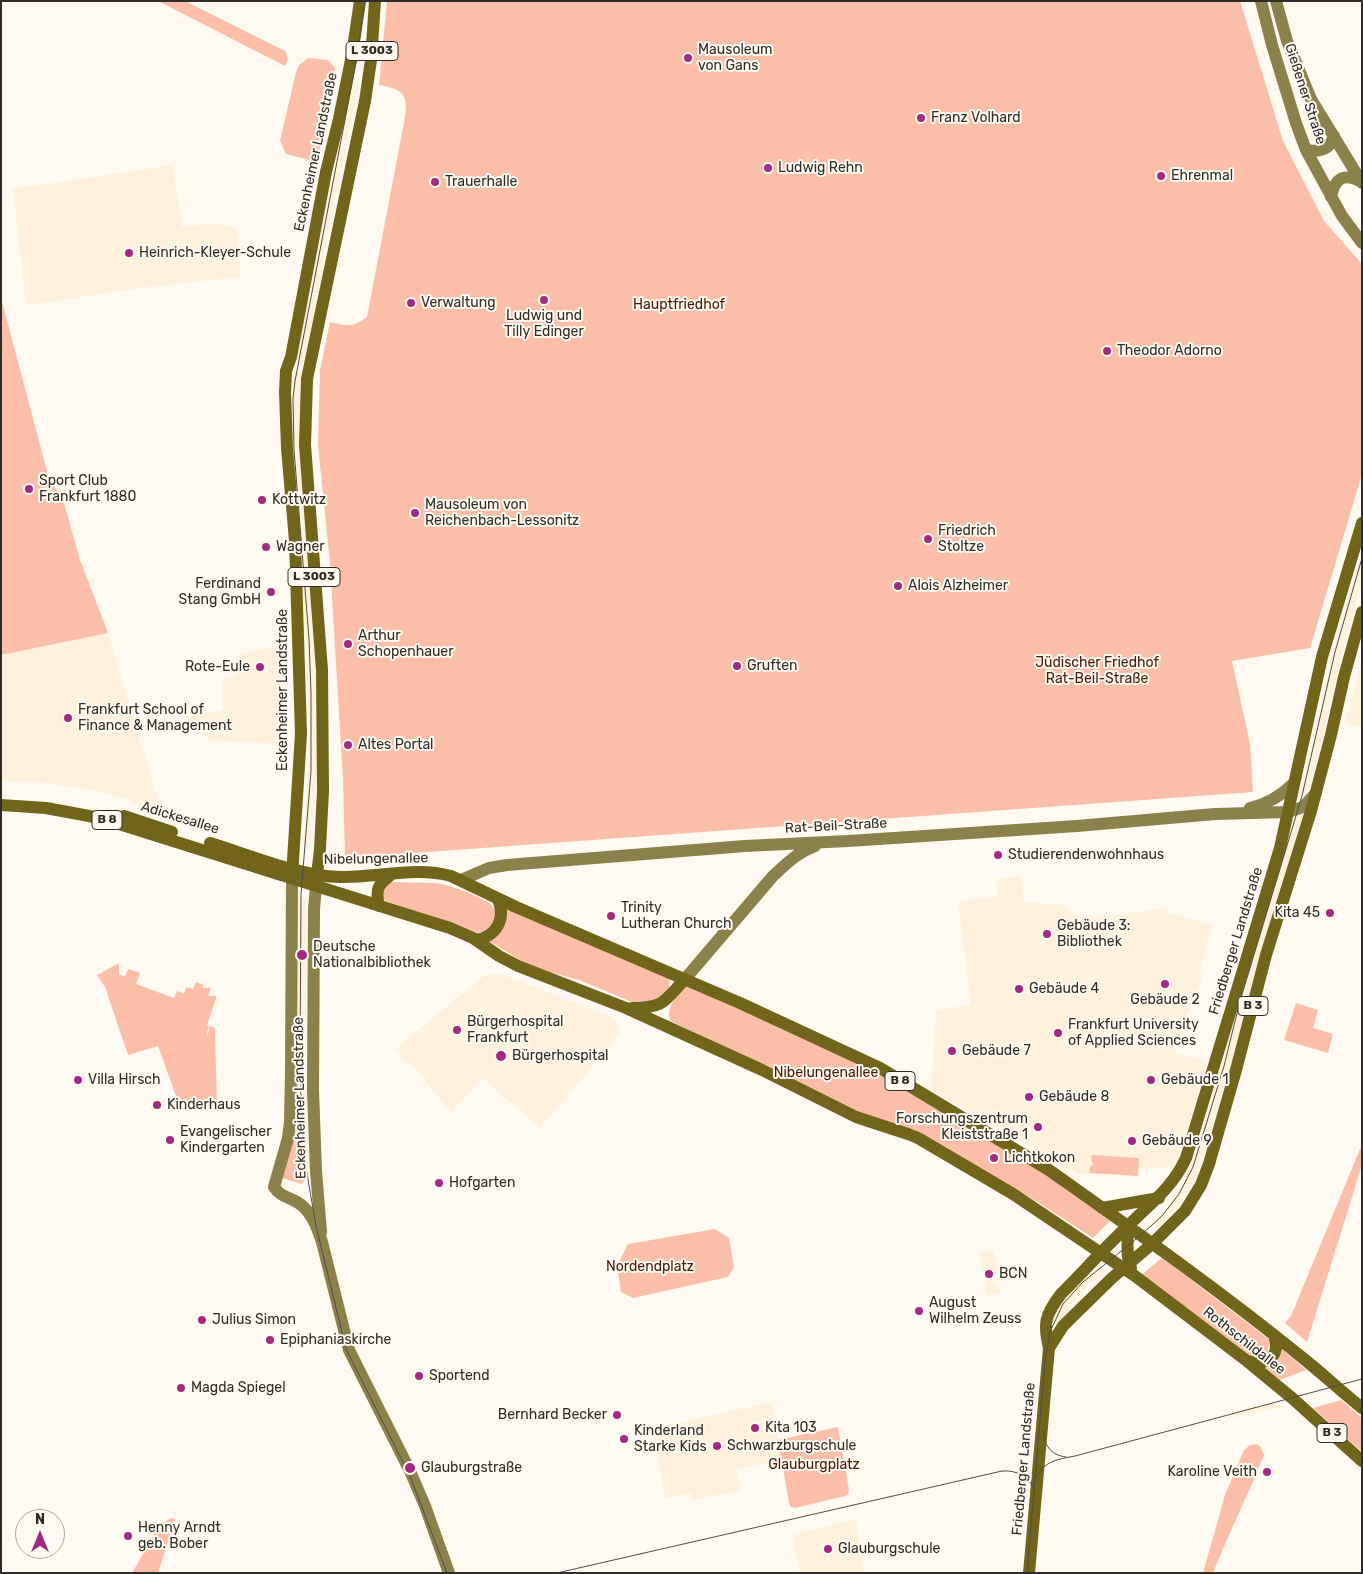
<!DOCTYPE html>
<html>
<head>
<meta charset="utf-8">
<style>
	body { margin:0 }
	#map { position:relative; width:1363px; height:1574px; overflow:hidden; background:#fef9f1; font-family:Rubik,sans-serif }
	canvas { display:block }
	.frame { position:absolute; inset:0; border:2px solid #302d28; pointer-events:none }
	.north { position:absolute; left:15px; top:1509px; width:50px; height:50px; box-sizing:border-box; background:#fef9f1; border:1px solid #aca7a1; border-radius:50%; rotate:0deg; font-size:14px; font-weight:700; line-height:20px; text-align:center; color:#302d28 }
	.north::after { content:''; display:block; margin:auto; width:18px; height:22px; background:#a22a80; clip-path:polygon(50% 0,100% 100%,50% 72%,0 100%) }
</style>
</head>
<body>
<div id="map">
<canvas width="1363" height="1574"></canvas>
<div class="frame"></div>
<div class="north">N</div>
</div>
<script>
const c = document.querySelector('canvas').getContext('2d');
c.lineJoin = 'round';
function fillPath(path, color) { c.fillStyle = color; c.fill(path, 'evenodd'); }
function trace(path, color, width, dash) { c.strokeStyle = color; c.lineWidth = width; c.lineCap = dash ? 'butt' : 'round'; c.setLineDash(dash || []); c.stroke(path); }
function label(font, color, halo, rows, align = 'center') {
  c.font = font + ' Rubik,sans-serif'; c.lineWidth = 4; c.setLineDash([]); c.textBaseline = 'middle'; c.strokeStyle = halo; c.fillStyle = color; for (const [text, x, y, turn = 0] of rows) {
    c.save(); c.translate(x, y); c.rotate((+turn || 0) * Math.PI / 180); c.textAlign = isNaN(turn) ? turn : align; if (halo) c.strokeText(text, 0, 0); c.fillText(text, 0, 0); c.restore();
  }
}
fillPath(new Path2D(`
	M353 77 358 79 359 83 347 141 339 139Z
	M339 145 346 147 322 265 324 266 318 294 309 292Z
	M173 165 182 227 215 223 237 228 240 277 148 287 26 305 13 189Z
	M308 298 321 301 305 364H299L295 361 304 303 307 304Z
	M290 365 293 370 303 373 317 661 318 744 311 846 303 845 309 763V709L289 416Z
	M1362 549V581L1342 653 1311 787 1298 798 1333 652Z
	M108 633 163 816 145 810 127 799 90 790 46 783 1 781V655Z
	M276 646H284L285 648 284 681H273L285 682 283 744 209 740 185 716 223 710V678L236 679V655Z
	M1362 665V728L1345 723Z
	M1302 816 1257 966 1231 1064 1201 1165 1193 1182 1185 1197 1173 1212 1158 1228 1151 1223 1167 1207 1172 1199 1171 1198 1182 1184 1195 1155 1293 817Z
	M1021 876 1024 902 1064 905 1072 913 1086 919 1158 909 1213 926 1200 969 1204 971 1194 1003 1187 1013 1175 1052 1207 1062 1179 1157 1171 1167 1080 1174 1058 1163 931 1090 936 1010 971 1005 958 902 997 896 996 879Z
	M298 896 306 899V1056H297Z
	M493 973 500 974 611 1017 616 1021 620 1028 621 1033 540 1128 482 1078 452 1112 447 1108 411 1063 407 1065 395 1049 484 976Z
	M297 1069H309L311 1168 306 1179 299 1131Z
	M994 1250 997 1270 994 1275 993 1280 996 1286 1001 1289 1002 1292 988 1295 979 1253Z
	M1099 1266 1107 1270 1088 1286 1075 1299 1058 1325 1049 1326 1055 1312 1079 1281Z
	M772 1402 782 1460 736 1469 741 1490 692 1500 691 1493 665 1498 653 1432 654 1428Z
	M1272 1402 1278 1408 1221 1420 1255 1404 1256 1407Z
	M856 1519 864 1573H799L793 1534Z`), '#fef2dd');
fillPath(new Path2D(`
	M158 1H185L285 51 288 59 285 66Z
	M387 1H1240L1283 141 1324 221 1362 264V474L1310 648 1232 661 1250 744 1253 792 345 858 343 779 334 630 330 563 318 445 320 370 330 322C347 326 352 328 367 317L405 117C409 93 401 89 379 85Z
	M308 58 328 60 335 68 318 158 313 161 286 154 280 141 296 72 299 65Z
	M1 298 48 475 64 503 80 560 108 633 1 655Z
	M388 882 435 883C452 885 477 895 492 905L496 914 493 925C480 934 478 935 463 927L386 901 382 898V888Z
	M504 907 670 978 669 989 657 1001 632 1002 579 980 549 972 525 963 489 941C504 937 503 921 504 907Z
	M119 963V975L125 976 128 969 140 973 136 984 174 998 177 991 184 994 186 987 193 989 196 982 203 985V988H211L208 996H216V999L207 1025 209 1026 206 1036H207L210 1026 215 1028 217 1107 181 1110 158 1046 128 1055 105 987 97 975Z
	M689 985 864 1066 1039 1168 1110 1221 1093 1238 1036 1201 907 1127 859 1113 671 1021C664 1009 679 990 689 985Z
	M1296 1003 1318 1010 1313 1028 1333 1034 1328 1053 1284 1040Z
	M295 1083H298L299 1131 306 1179 302 1184 282 1178 296 1129Z
	M1360 1149H1362V1165L1307 1342 1285 1323 1291 1316Z
	M1092 1155 1139 1158 1138 1176 1089 1173 1090 1167 1093 1164 1091 1160Z
	M715 1229 729 1238 734 1267 728 1277 633 1298 621 1292 617 1266 628 1244Z
	M1162 1258 1270 1340 1267 1354 1260 1357 1252 1358 1140 1276Z
	M1282 1349 1306 1370 1280 1380 1266 1369C1275 1365 1281 1359 1282 1349Z
	M1341 1400 1362 1418V1452L1313 1408Z
	M838 1427 849 1490 848 1494 845 1496 795 1508 791 1507 789 1503 778 1440Z
	M1256 1444 1260 1446 1264 1455C1248 1495 1229 1533 1213 1573H1203L1225 1495 1244 1450 1250 1445Z
	M171 1518 175 1519 158 1573H132L156 1531 161 1524Z`), '#fbbfa9');
trace(new Path2D(`
	M1261 1 1272 45 1296 123 1306 150 1342 216 1362 243
	M1276 1 1287 41 1311 99 1362 183
	M1306 150C1319 152 1330 150 1334 136
	M1331 197C1335 178 1343 173 1360 181
	M1250 808C1268 804 1281 796 1294 783
	M292 879 291 1071 290 1122 288 1138 274 1187C281 1197 287 1196 297 1202 311 1210 317 1227 322 1242L349 1350 410 1471 425 1506 449 1573
	M461 880 489 868 507 865 745 846 848 841 1077 826 1215 814 1288 812 1303 807 1316 793
	M316 886 314 909 313 1090 316 1171 321 1232
	M685 979 773 876C786 864 798 852 815 846`), '#8a814b', 12);
trace(new Path2D(`
	M1 805 46 808 100 818 450 928 473 938 499 956 518 966 626 1008 760 1069 856 1117 908 1134 918 1138 1013 1194 1135 1276 1247 1361 1292 1398 1362 1461
	M124 816 172 832
	M210 843C250 855 298 876 340 877 376 878 416 866 451 876L516 907 740 1003 880 1068 1049 1170C1135 1231 1222 1292 1304 1359 1324 1375 1342 1392 1362 1408
	M292 876 301 734 295 541 287 448 285 392 286 371 291 357 326 172 339 119 352 55 360 1
	M316 884 320 849 323 791 322 670 305 445 307 379 365 101 371 60 375 1
	M379 906C375 889 378 884 392 874
	M476 940C497 936 506 919 498 899
	M632 1008C665 1008 664 1001 685 979
	M1102 1208 1159 1198
	M1127 1226C1129 1240 1125 1255 1131 1268
	M1049 1348 1063 1326 1112 1278 1152 1244 1185 1211 1201 1185 1209 1164 1236 1070 1266 955 1311 811 1331 735 1344 677 1362 612
	M1247 1361C1268 1366 1281 1357 1274 1335
	M1029 1573 1049 1348C1043 1323 1045 1315 1061 1294 1084 1271 1105 1247 1129 1225 1151 1203 1173 1187 1186 1158L1280 848 1322 657 1362 523`), '#70651a', 12);
trace(new Path2D(`
	M365 1 357 57 295 381 293 399 294 450 309 639 311 693V771L301 894 300 1065 302 1135 305 1162 316 1226 346 1349 410 1476 447 1573
	M1043 1429C1044 1445 1050 1455 1066 1457
	M1036 1478C1043 1461 1059 1459 1075 1456L1362 1379
	M557 1573 1002 1471C1017 1470 1028 1476 1035 1490
	M1027 1573 1045 1360 1050 1332 1063 1304 1083 1282 1141 1235 1162 1216 1179 1194 1193 1167 1224 1066 1240 1001 1302 796 1335 652 1362 558`), '#504d48', 1);
for (const [x, y, r, color] of [
	[688,58,5,"#a22a80"],
	[921,118,5,"#a22a80"],
	[768,168,5,"#a22a80"],
	[1161,176,5,"#a22a80"],
	[435,182,5,"#a22a80"],
	[129,253,5,"#a22a80"],
	[544,300,5,"#a22a80"],
	[411,303,5,"#a22a80"],
	[1107,351,5,"#a22a80"],
	[29,489,5,"#a22a80"],
	[262,500,5,"#a22a80"],
	[415,513,5,"#a22a80"],
	[928,539,5,"#a22a80"],
	[266,547,5,"#a22a80"],
	[898,586,5,"#a22a80"],
	[271,592,5,"#a22a80"],
	[348,644,5,"#a22a80"],
	[737,666,5,"#a22a80"],
	[260,667,5,"#a22a80"],
	[68,718,5,"#a22a80"],
	[348,745,5,"#a22a80"],
	[998,855,5,"#a22a80"],
	[1330,913,5,"#a22a80"],
	[611,916,5,"#a22a80"],
	[1047,934,5,"#a22a80"],
	[302,955,6,"#a22a80"],
	[1165,984,5,"#a22a80"],
	[1019,989,5,"#a22a80"],
	[457,1030,5,"#a22a80"],
	[1058,1033,5,"#a22a80"],
	[952,1051,5,"#a22a80"],
	[501,1056,6,"#a22a80"],
	[78,1080,5,"#a22a80"],
	[1151,1080,5,"#a22a80"],
	[1029,1097,5,"#a22a80"],
	[157,1105,5,"#a22a80"],
	[1038,1127,5,"#a22a80"],
	[170,1140,5,"#a22a80"],
	[1132,1141,5,"#a22a80"],
	[994,1158,5,"#a22a80"],
	[439,1183,5,"#a22a80"],
	[989,1274,5,"#a22a80"],
	[919,1311,5,"#a22a80"],
	[202,1320,5,"#a22a80"],
	[270,1340,5,"#a22a80"],
	[419,1376,5,"#a22a80"],
	[181,1388,5,"#a22a80"],
	[617,1415,5,"#a22a80"],
	[755,1428,5,"#a22a80"],
	[624,1439,5,"#a22a80"],
	[717,1446,5,"#a22a80"],
	[410,1468,6,"#a22a80"],
	[1267,1472,5,"#a22a80"],
	[128,1536,5,"#a22a80"],
	[828,1549,5,"#a22a80"]
]) { const dot = new Path2D(); dot.arc(x, y, r, 0, 2 * Math.PI); c.fillStyle = color; c.fill(dot); trace(dot, '#fef9f1', 2); }
for (const [x, y, w] of [
	[372,51,52],
	[314,577,52],
	[107,820,30],
	[1253,1006,30],
	[900,1081,30],
	[1332,1433,30]
]) { const box = new Path2D(); box.roundRect(x - w / 2, y - 9.5, w, 19, 4); c.fillStyle = '#fef9f1'; c.fill(box); trace(box, '#302d28', 1); }
label('bold 12px', '#302d28', null, [
	["L 3003",372,51],
	["L 3003",314,577],
	["B 8",107,820],
	["B 3",1253,1006],
	["B 8",900,1081],
	["B 3",1332,1433]
]);
label('14px', '#302d28', '#fef9f1', [
	["Mausoleum",698,50],
	["von Gans",698,66],
	["Franz Volhard",931,118],
	["Ludwig Rehn",778,168],
	["Ehrenmal",1171,176],
	["Trauerhalle",445,182],
	["Heinrich-Kleyer-Schule",139,253],
	["Verwaltung",421,303],
	["Ludwig und",544,316,"center"],
	["Tilly Edinger",544,332,"center"],
	["Theodor Adorno",1117,351],
	["Sport Club",39,481],
	["Frankfurt 1880",39,497],
	["Kottwitz",272,500],
	["Mausoleum von",425,505],
	["Reichenbach-Lessonitz",425,521],
	["Friedrich",938,531],
	["Stoltze",938,547],
	["Wagner",276,547],
	["Ferdinand",261,584,"right"],
	["Stang GmbH",261,600,"right"],
	["Alois Alzheimer",908,586],
	["Arthur",358,636],
	["Schopenhauer",358,652],
	["Gruften",747,666],
	["Rote-Eule",250,667,"right"],
	["Frankfurt School of",78,710],
	["Finance & Management",78,726],
	["Altes Portal",358,745],
	["Studierendenwohnhaus",1008,855],
	["Trinity",621,908],
	["Lutheran Church",621,924],
	["Kita 45",1320,913,"right"],
	["Gebäude 3:",1057,926],
	["Bibliothek",1057,942],
	["Deutsche",313,947],
	["Nationalbibliothek",313,963],
	["Gebäude 4",1029,989],
	["Gebäude 2",1165,1000,"center"],
	["Bürgerhospital",467,1022],
	["Frankfurt",467,1038],
	["Frankfurt University",1068,1025],
	["of Applied Sciences",1068,1041],
	["Gebäude 7",962,1051],
	["Bürgerhospital",512,1056],
	["Villa Hirsch",88,1080],
	["Gebäude 1",1161,1080],
	["Gebäude 8",1039,1097],
	["Kinderhaus",167,1105],
	["Forschungszentrum",1028,1119,"right"],
	["Kleiststraße 1",1028,1135,"right"],
	["Evangelischer",180,1132],
	["Kindergarten",180,1148],
	["Gebäude 9",1142,1141],
	["Lichtkokon",1004,1158],
	["Hofgarten",449,1183],
	["BCN",999,1274],
	["August",929,1303],
	["Wilhelm Zeuss",929,1319],
	["Julius Simon",212,1320],
	["Epiphaniaskirche",280,1340],
	["Sportend",429,1376],
	["Magda Spiegel",191,1388],
	["Bernhard Becker",607,1415,"right"],
	["Kita 103",765,1428],
	["Kinderland",634,1431],
	["Starke Kids",634,1447],
	["Schwarzburgschule",727,1446],
	["Glauburgstraße",421,1468],
	["Karoline Veith",1257,1472,"right"],
	["Henny Arndt",138,1528],
	["geb. Bober",138,1544],
	["Glauburgschule",838,1549]
], 'left');
label('14px', '#302d28', '#fef9f1', [
	["Gießener Straße",1305,94,72],
	["Eckenheimer Landstraße",316,152,-78],
	["Eckenheimer Landstraße",283,690,-90],
	["Adickesallee",180,818,17],
	["Rat-Beil-Straße",836,826,-3],
	["Nibelungenallee",376,859,-1],
	["Friedberger Landstraße",1236,941,-73],
	["Eckenheimer Landstraße",300,1098,-91],
	["Rothschildallee",1244,1341,38],
	["Friedberger Landstraße",1024,1459,-85]
]);
label('14px', '#4b1803', '#fef9f1', [
	["Hauptfriedhof",679,305],
	["Jüdischer Friedhof",1097,663],
	["Rat-Beil-Straße",1097,679],
	["Nibelungenallee",826,1073],
	["Nordendplatz",650,1267],
	["Glauburgplatz",814,1465]
]);
</script>
</body>
</html>
